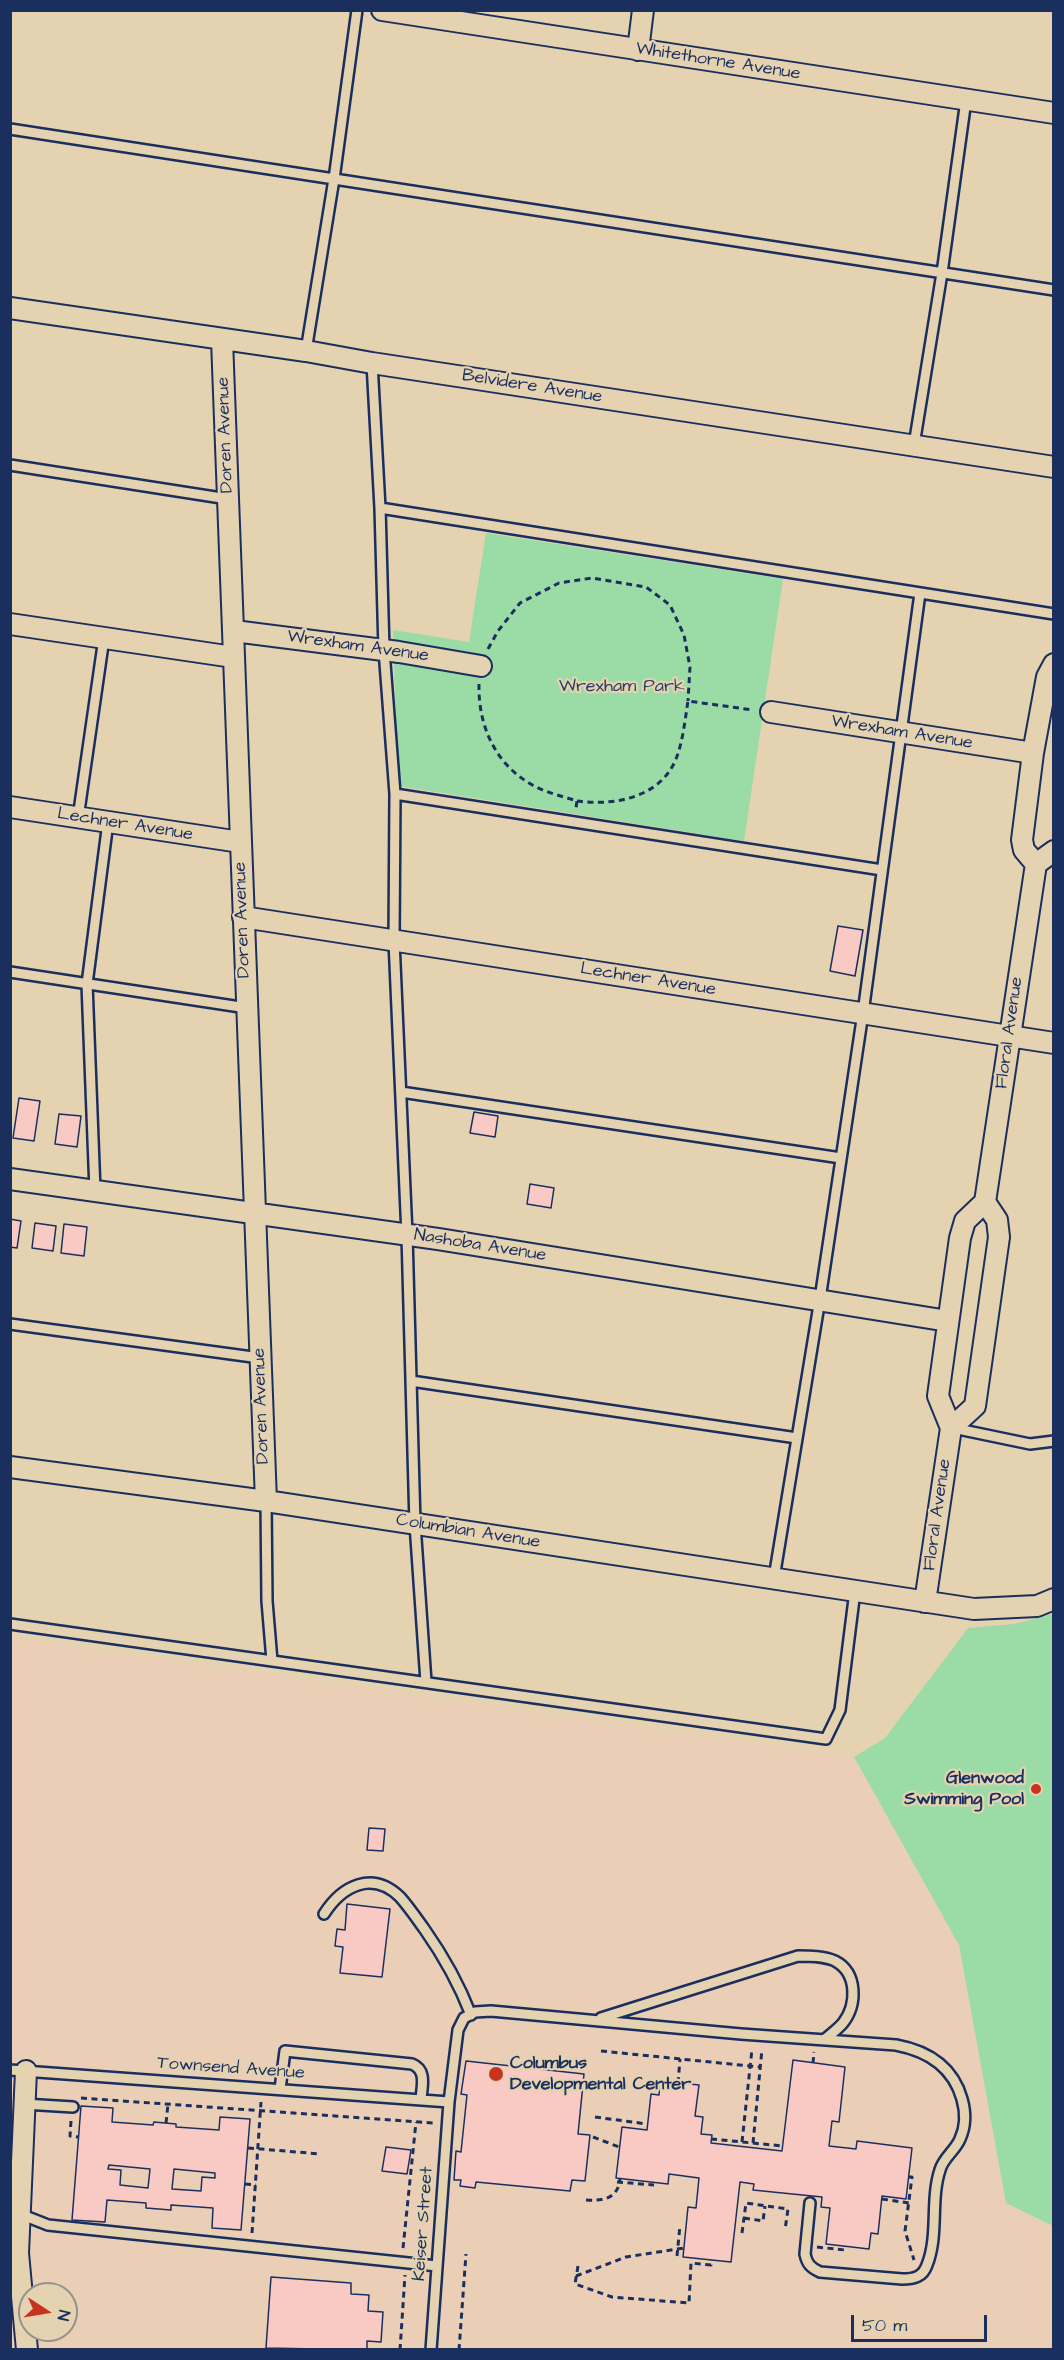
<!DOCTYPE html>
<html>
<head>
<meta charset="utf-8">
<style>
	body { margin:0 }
	#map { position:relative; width:1064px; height:2360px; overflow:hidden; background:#e4d2b0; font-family:"Architects Daughter",sans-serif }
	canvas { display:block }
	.frame { position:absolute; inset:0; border:12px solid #1b2f5e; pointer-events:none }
	.north { position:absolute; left:18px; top:2282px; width:60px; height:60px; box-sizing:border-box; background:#e4d2b0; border:2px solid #94918f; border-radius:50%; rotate:102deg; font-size:16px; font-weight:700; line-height:24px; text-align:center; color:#1b2f5e }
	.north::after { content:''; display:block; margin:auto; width:21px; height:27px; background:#c8321e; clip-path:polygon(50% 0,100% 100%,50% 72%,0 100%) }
	.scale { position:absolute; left:851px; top:2315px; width:136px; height:27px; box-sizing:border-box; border:3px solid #1b2f5e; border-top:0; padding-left:8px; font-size:18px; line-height:21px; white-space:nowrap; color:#1b2f5e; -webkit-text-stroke:4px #e4d2b0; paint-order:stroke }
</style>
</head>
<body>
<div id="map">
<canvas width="1064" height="2360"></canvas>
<div class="frame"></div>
<div class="north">N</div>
<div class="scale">50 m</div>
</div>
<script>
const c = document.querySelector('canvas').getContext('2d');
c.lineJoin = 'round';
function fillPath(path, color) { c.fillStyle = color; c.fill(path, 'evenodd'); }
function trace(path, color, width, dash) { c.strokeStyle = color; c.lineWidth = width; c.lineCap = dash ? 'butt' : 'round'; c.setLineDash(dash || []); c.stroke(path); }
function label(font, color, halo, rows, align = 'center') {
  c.font = font + ' "Architects Daughter",sans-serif'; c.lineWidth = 4.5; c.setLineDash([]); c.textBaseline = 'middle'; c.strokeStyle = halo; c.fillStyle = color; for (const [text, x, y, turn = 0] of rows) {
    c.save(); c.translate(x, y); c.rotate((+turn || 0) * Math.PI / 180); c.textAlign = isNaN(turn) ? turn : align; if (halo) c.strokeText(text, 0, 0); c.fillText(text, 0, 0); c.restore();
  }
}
fillPath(new Path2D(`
	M11 1638 854 1757 959 1945 1006 2203 1053 2226V2349L11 2350ZM30 2294H66V2330H30Z`), '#eacfb6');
fillPath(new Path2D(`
	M486 533 783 579 744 841 398 786 393 630 469 642Z
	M1053 1614H1054L1053 2226 1006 2203 959 1945 854 1757 885 1738 968 1628 1014 1624Z`), '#9bdca6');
const building = new Path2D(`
	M838 926 863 930 855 976 830 971Z
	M19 1098 40 1101 34 1141 13 1138Z
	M474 1112 498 1116 495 1137 470 1133Z
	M59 1114 81 1116 77 1147 55 1144Z
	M530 1184 554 1188 551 1208 527 1204Z
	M10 1219 21 1221 17 1248 10 1247Z
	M35 1223 56 1226 53 1251 32 1248Z
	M64 1224 87 1227 84 1256 61 1253Z
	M369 1828 385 1829 383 1851 367 1850Z
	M347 1904 390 1909 382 1977 340 1973 343 1947 335 1946 337 1929 345 1930Z
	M793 2060 845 2067 839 2122 832 2121 829 2146 856 2149 857 2141 912 2148 906 2199 882 2196 878 2234 871 2233 869 2249 826 2244 830 2208 821 2207 822 2197 753 2190 754 2184 740 2182 731 2262 683 2257 688 2207 696 2208 699 2178 669 2174 668 2184 616 2178 622 2127 647 2130 651 2094 659 2095 660 2081 699 2085 695 2116 703 2117 701 2134 712 2135 711 2143 782 2151Z
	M466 2061 584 2074 578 2134 590 2135 585 2181 572 2180 570 2191 476 2182 475 2188 460 2186 461 2180H454L456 2151 461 2152 467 2095 461 2094Z
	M81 2106 113 2108 112 2122 153 2125 154 2122 176 2124V2127L219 2130 220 2117 250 2119 241 2230 212 2228 213 2208 171 2205V2210L146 2208V2203L107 2200 105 2222 72 2220ZM109 2165 150 2169 148 2188 120 2185 121 2170 108 2169ZM174 2169 215 2173V2178L202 2177 201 2191 172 2189Z
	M386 2147 411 2150 407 2174 382 2171Z
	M271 2277 351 2283V2294L369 2295 368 2311 383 2312 381 2342 367 2341V2350L266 2348Z`);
fillPath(building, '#f9c9c4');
trace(building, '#1b2f5e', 1.5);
const service = new Path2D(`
	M10 129 1054 290
	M306 351 334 179 357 10
	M372 363 380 508 384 650 395 794 394 941 407 1235 415 1524 426 1682
	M914 445 942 273 966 100
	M10 465 228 499
	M380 508 1054 614
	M395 794 882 870
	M78 818 104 638
	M10 972 247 1008
	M401 1092 841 1158
	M95 1191 87 984 108 822
	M10 1324 260 1358
	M411 1381 797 1438
	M953 1428 1030 1444 1054 1441
	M266 1501 267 1601 272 1661
	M774 1578 820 1299 863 1013 920 593
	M10 1624 826 1739 840 1710 855 1591
	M324 1914C342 1886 372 1870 400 1897 409 1907 417 1919 425 1930 444 1957 459 1984 471 2015
	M601 2018 798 1956C810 1956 824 1956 835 1961 858 1973 857 2005 843 2023 838 2029 831 2034 825 2039
	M10 2070 449 2102
	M280 2089 285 2051 412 2064C427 2070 422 2086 421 2099
	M24 2104 73 2107
	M20 2214 48 2225 437 2266
	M431 2350 449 2102 458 2030 464 2018 475 2012 491 2011 741 2034 896 2045C928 2051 953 2067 962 2099 966 2113 966 2126 960 2139 955 2151 943 2158 940 2170 930 2200 939 2235 927 2265 923 2277 914 2279 902 2279L820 2272C811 2268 807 2264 805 2254L810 2203`);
const minor = new Path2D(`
	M382 10 1054 113
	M638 50 643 10
	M10 308 306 351 372 363 1054 467
	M222 340 266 1501
	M10 624 233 657
	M234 631 399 652 481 666
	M771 712 1033 753
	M10 807 240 842
	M1036 864 1024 850 1022 840 1033 753 1047 677 1054 664
	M243 917 1054 1043
	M10 1179 438 1239 948 1321
	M951 1428 975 1406 999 1237 997 1220 985 1202
	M10 1467 266 1501 974 1609 1037 1606 1054 1599
	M925 1602 951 1428 938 1396 960 1238 965 1221 985 1202 1036 864 1054 851
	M26 2071 18 2253 27 2350`);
trace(service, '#1b2f5e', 14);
trace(minor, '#1b2f5e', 24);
trace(new Path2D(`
	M488 649 498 631 520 603 559 583 592 578 646 587 670 605 684 635 690 667 688 701
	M479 684C478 724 494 762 529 783 543 792 562 796 577 801L576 808
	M577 801C614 806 660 798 676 759 683 741 685 720 688 701L753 710
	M601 2051 760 2067
	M813 2063 814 2052
	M678 2083 680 2059
	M81 2098 434 2123
	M595 2117 647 2124
	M71 2121 70 2136 79 2137
	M166 2123 168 2104
	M593 2137 619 2147
	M711 2139 783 2146
	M742 2142 752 2049
	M753 2143 762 2049
	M248 2148 321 2154
	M908 2177H912L905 2231 914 2260
	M617 2182 654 2185
	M245 2184 256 2185
	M882 2199 909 2203
	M586 2200C603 2201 618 2199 620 2179
	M744 2218 763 2221 765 2206
	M252 2233 261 2102
	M742 2233 746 2203 788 2209 785 2230
	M817 2247 845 2250V2246
	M403 2248 416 2122
	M677 2256 680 2225
	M578 2266 575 2284 612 2297 689 2303 691 2263 711 2265V2260
	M576 2276 626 2257 684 2248
	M400 2350 405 2275
	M459 2350 466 2254`), '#1b2f5e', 3, [6, 4.5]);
trace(service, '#e4d2b0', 9);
trace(minor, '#e4d2b0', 20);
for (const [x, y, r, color] of [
	[1036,1789,6,"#c8321e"],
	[496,2074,8,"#c8321e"]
]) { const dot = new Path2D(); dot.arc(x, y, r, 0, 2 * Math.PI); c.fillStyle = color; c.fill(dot); trace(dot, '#e4d2b0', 2); }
label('18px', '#1b2f5e', '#e4d2b0', [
	["Whitethorne Avenue",718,62,9],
	["Belvidere Avenue",532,387,9],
	["Doren Avenue",226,435,-92],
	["Wrexham Avenue",358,647,8],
	["Wrexham Avenue",902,733,9],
	["Lechner Avenue",125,825,9],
	["Doren Avenue",243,920,-92],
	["Lechner Avenue",648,980,9],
	["Floral Avenue",1010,1033,-82],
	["Nashoba Avenue",480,1246,9],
	["Doren Avenue",262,1406,-92],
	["Floral Avenue",938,1515,-82],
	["Columbian Avenue",468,1532,9],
	["Townsend Avenue",231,2069,4],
	["Keiser Street",424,2224,-86]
]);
label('18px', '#284065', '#e4d2b0', [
	["Wrexham Park",622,687]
]);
label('bold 18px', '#1b2f5e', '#e4d2b0', [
	["Glenwood",1024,1779],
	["Swimming Pool",1024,1800],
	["Columbus",510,2064,"left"],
	["Developmental Center",510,2085,"left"]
], 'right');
</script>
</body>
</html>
